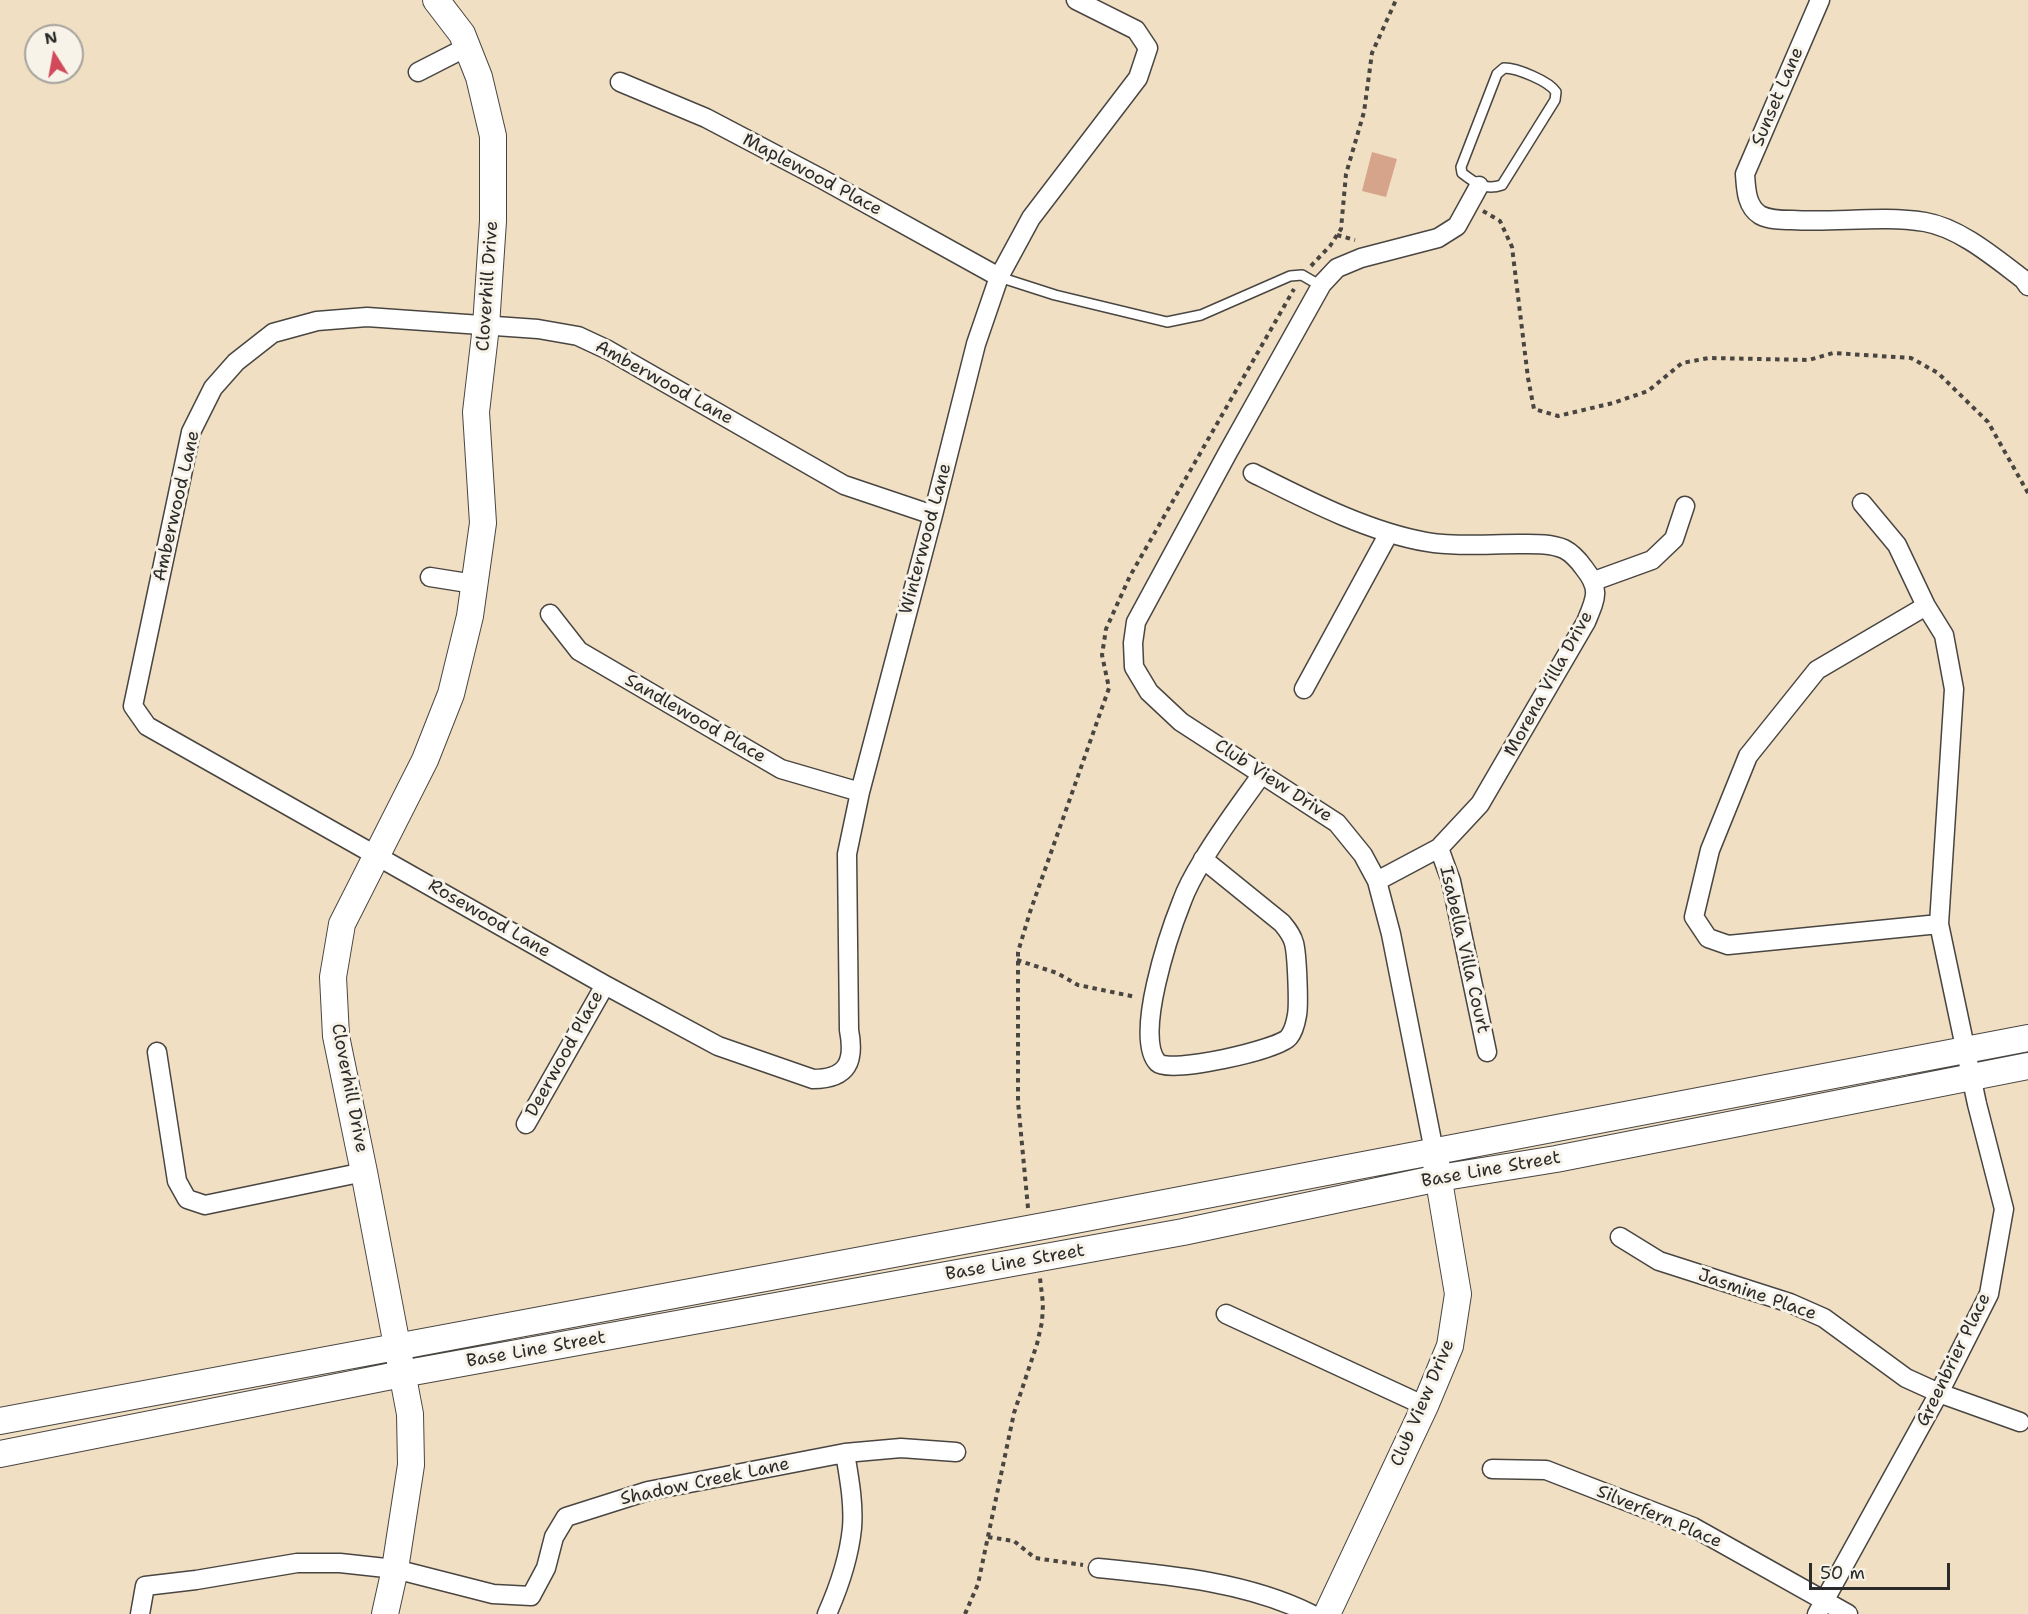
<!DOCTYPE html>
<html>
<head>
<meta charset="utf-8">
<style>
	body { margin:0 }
	#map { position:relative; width:2028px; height:1614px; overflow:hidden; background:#f1dfc3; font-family:"Shantell Sans",sans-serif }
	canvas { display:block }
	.north { position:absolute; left:24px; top:24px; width:60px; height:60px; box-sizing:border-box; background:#f7f3e8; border:2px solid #a5a39c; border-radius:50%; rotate:349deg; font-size:16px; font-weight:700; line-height:24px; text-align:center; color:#2b2b2b }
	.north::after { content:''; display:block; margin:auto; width:21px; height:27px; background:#d1495b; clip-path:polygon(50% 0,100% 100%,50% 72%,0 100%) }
	.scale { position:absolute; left:1809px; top:1563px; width:141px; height:27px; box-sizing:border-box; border:3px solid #2b2b2b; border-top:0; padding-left:8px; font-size:18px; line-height:21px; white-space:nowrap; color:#2b2b2b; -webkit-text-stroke:4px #f7f3e8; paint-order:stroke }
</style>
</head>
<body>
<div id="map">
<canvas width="2028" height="1614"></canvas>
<div class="north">N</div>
<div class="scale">50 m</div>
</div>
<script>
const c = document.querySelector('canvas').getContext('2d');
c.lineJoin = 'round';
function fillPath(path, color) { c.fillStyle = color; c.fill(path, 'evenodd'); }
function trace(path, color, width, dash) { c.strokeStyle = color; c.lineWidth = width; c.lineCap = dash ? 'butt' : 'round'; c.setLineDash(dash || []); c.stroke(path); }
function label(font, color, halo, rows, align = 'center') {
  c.font = font + ' "Shantell Sans",sans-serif'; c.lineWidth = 6; c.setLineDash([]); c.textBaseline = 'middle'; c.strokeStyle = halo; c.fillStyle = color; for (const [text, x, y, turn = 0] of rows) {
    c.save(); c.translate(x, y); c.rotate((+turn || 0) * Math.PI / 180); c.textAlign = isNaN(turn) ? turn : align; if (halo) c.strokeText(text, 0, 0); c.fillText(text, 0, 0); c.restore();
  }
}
fillPath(new Path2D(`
	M1372 152 1397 159 1386 197 1362 191Z`), '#d6a48a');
const lane = new Path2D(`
	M1504 68C1517 68 1549 81 1556 92L1555 100 1502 185C1485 191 1475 183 1462 173L1461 167 1497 74Z
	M999 277 1055 295 1167 322 1201 315 1290 276 1302 275 1321 286`);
const street = new Path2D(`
	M1820 0 1745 174C1746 188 1746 206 1760 215 1769 220 1782 220 1792 220 1836 223 1881 215 1925 222 1960 228 1995 258 2023 279L2028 286
	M418 72 467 47
	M620 82 706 118 822 179 999 277
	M1253 473C1305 499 1368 532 1427 542 1456 547 1488 544 1518 544 1533 544 1550 543 1564 549 1572 553 1579 561 1584 568 1601 589 1596 598 1586 622L1480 804 1439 848 1377 881
	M933 515 844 485 608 350 578 336 538 329 367 317 317 321 273 333 236 362 213 388 191 432 133 706 147 726 605 985 718 1046 813 1079C848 1079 855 1061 849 1030L847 854 860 792 933 515 976 344 999 277 1031 218 1138 78 1148 48 1136 30 1076 0
	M430 577 474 584
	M1594 581 1652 560 1674 539 1685 506
	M1926 606 1817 670 1748 756 1710 850 1694 917 1708 938 1728 945 1939 924
	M550 614 579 651 781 769 860 792
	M1304 689 1389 533
	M1439 848 1451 881 1487 1052
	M1203 859 1282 923C1287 929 1292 935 1294 943 1297 954 1299 1004 1297 1015 1296 1021 1293 1032 1289 1037 1279 1050 1169 1074 1158 1063 1133 1038 1170 931 1182 901 1187 887 1195 873 1203 860 1220 831 1242 802 1262 774
	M157 1052 177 1181 187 1199 205 1205 364 1172
	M526 1124 605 985
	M1434 1151 1391 934 1377 881 1363 855 1337 823 1181 722 1149 692 1134 667 1133 643 1136 622 1227 454 1322 284 1337 268 1361 258 1438 238 1457 226 1479 186
	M1620 1237 1659 1261 1790 1303 1824 1318 1906 1378 1939 1393 2020 1422
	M1226 1314 1425 1406
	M1492 1469 1546 1470 1693 1527 1848 1614
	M1098 1568C1169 1575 1247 1582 1311 1614
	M140 1614 145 1586 196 1580 297 1563H340L395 1569 493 1594 531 1596 546 1568 554 1537 566 1517 648 1491 845 1453 901 1448 956 1452
	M827 1614C839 1587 849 1558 852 1528 854 1503 849 1477 845 1453
	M1817 1614 1939 1393 1989 1294 2004 1209 1977 1104 1939 924 1954 689 1944 635 1926 606 1897 545 1862 503`);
const secondary = new Path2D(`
	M0 1421 1065 1222 2028 1038
	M0 1454 402 1374 1183 1232 1439 1178 1556 1159 2028 1066
	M385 1614 395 1569 411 1465 410 1414 364 1172 336 1036 333 977 342 924 425 760 451 694 470 616 483 523 476 412 486 326 493 221V136L479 77 462 34 436 0
	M1327 1614 1425 1406 1450 1346 1458 1294 1436 1163`);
trace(lane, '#494642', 12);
trace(street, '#494642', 21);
trace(secondary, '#494642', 28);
trace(new Path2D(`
	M1483 211 1500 221 1512 247 1528 378 1534 409 1558 416 1613 403 1648 391 1682 363 1709 358 1809 360 1833 353 1911 358 1938 373 1988 422 2028 493
	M1337 235 1355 240
	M1311 266 1330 246 1341 229 1346 174 1364 112 1372 53 1396 0
	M1017 960 1057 973 1078 985 1136 997
	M1028 1208 1018 1102V952L1030 912 1109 688 1102 655 1106 629 1130 576 1294 289
	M988 1537 1014 1541 1035 1558 1083 1565
	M965 1614 978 1584 1014 1413 1037 1344 1042 1322 1043 1304 1040 1278`), '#494642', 4, [4.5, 4.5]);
trace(lane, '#fff', 9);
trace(street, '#fff', 18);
trace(secondary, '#fff', 26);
label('18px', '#2b2b2b', '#f7f3e8', [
	["Sunset Lane",1778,97,-67],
	["Maplewood Place",812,175,28],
	["Cloverhill Drive",488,286,-86],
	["Amberwood Lane",664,383,29],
	["Amberwood Lane",177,506,-77],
	["Winterwood Lane",926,539,-75],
	["Morena Villa Drive",1549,684,-61],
	["Sandlewood Place",695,719,30],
	["Club View Drive",1273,781,33],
	["Rosewood Lane",489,919,30],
	["Isabella Villa Court",1464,950,77],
	["Deerwood Place",565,1054,-61],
	["Cloverhill Drive",349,1088,79],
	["Base Line Street",1491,1170,-10],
	["Base Line Street",1015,1263,-10],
	["Jasmine Place",1757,1295,19],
	["Base Line Street",536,1350,-10],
	["Greenbrier Place",1954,1360,-64],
	["Club View Drive",1423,1403,-67],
	["Shadow Creek Lane",705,1482,-12],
	["Silverfern Place",1659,1517,23]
]);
</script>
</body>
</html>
